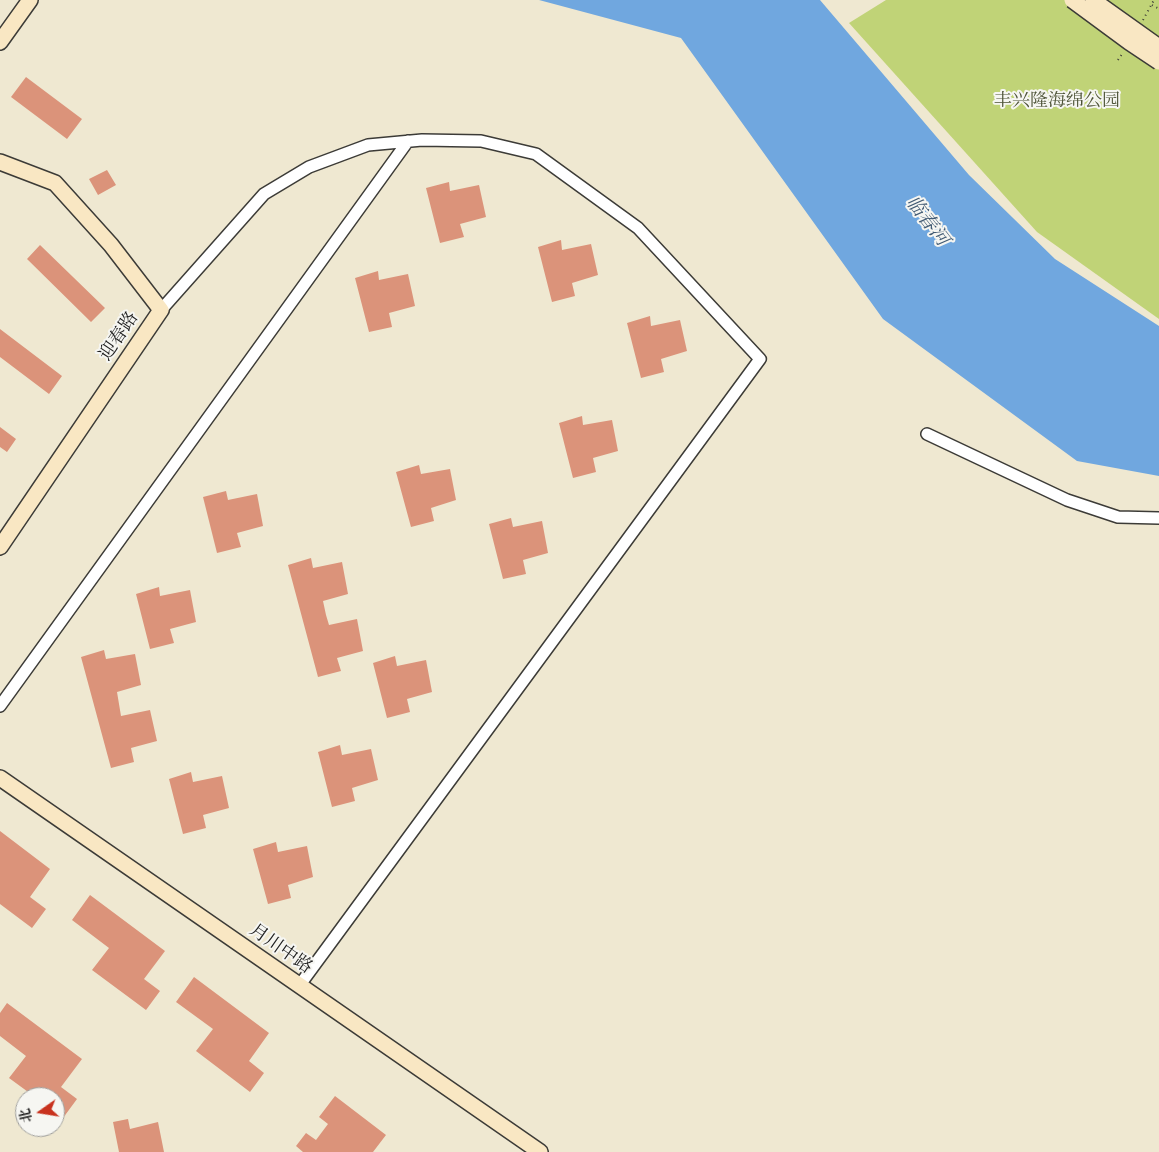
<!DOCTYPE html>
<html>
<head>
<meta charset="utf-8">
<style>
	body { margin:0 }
	#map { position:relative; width:1159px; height:1152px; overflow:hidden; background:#efe8d1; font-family:"IM FELL English","Noto Serif SC",serif }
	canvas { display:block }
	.north { position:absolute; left:15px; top:1087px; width:50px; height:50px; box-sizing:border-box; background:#f6f6f2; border:1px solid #9f9f9c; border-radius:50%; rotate:257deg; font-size:14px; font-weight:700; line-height:20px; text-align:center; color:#1c1c1c }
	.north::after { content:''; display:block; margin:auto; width:18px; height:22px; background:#c8321e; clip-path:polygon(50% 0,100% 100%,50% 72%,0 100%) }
</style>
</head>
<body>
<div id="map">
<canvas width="1159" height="1152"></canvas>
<div class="north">北</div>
</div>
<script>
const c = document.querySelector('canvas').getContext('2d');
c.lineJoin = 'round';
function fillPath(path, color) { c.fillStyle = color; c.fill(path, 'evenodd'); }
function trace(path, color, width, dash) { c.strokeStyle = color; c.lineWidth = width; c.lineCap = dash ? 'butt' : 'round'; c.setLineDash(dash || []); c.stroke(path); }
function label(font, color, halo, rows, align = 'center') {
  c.font = font + ' "IM FELL English","Noto Serif SC",serif'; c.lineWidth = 4; c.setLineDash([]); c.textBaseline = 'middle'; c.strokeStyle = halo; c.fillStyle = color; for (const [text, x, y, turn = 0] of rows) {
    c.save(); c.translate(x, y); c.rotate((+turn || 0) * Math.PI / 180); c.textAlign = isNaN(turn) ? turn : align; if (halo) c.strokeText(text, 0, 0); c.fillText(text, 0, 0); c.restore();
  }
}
fillPath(new Path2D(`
	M886 0H1159V319L1037 232 849 23Z`), '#c0d377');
fillPath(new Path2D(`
	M539 0H820L969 175 1055 259 1159 326V476L1077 461 883 319 681 38Z`), '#70a7df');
fillPath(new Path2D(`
	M26 77 82 119 67 139 11 97Z
	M107 170 116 185 98 195 89 179Z
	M449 182 450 191 479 185 486 217 460 224 464 237 440 243 426 188Z
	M561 240 562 250 591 244 598 275 572 283 575 296 552 302 538 247Z
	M40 245 105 308 91 322 27 259Z
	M378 271 379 280 408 274 415 306 389 313 392 327 369 332 355 278Z
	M650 316 651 326 680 320 687 351 661 359 664 372 641 378 627 323Z
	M0 329 62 376 49 394 0 357Z
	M582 416 583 425 612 420 618 451 593 458 596 472 573 478 559 423Z
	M0 427 16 439 7 452 0 447Z
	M419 465 421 474 450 469 456 500 431 508 434 521 411 527 396 472Z
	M226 491 228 500 257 494 263 526 237 533 241 547 217 553 203 497Z
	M511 518 513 527 542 521 548 553 523 560 526 574 503 579 489 524Z
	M311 558 313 568 342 562 348 594 323 601 326 615 329 625 357 619 363 651 337 658 341 671 318 677 288 565Z
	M159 587 160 596 190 590 196 622 170 629 174 643 150 649 136 594Z
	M104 650 106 659 135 654 141 685 117 692 121 716 150 710 157 741 131 748 134 762 111 768 81 657Z
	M395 656 397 666 426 660 432 692 407 699 410 712 387 718 373 663Z
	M340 745 342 755 371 749 378 780 352 788 355 801 332 807 318 752Z
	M191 772 193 782 222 776 229 808 203 815 206 828 183 834 169 779Z
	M0 831 50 869 30 897 46 909 32 928 0 904Z
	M276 842 278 852 307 846 313 877 288 885 291 898 268 904 253 849Z
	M90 895 165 951 144 979 160 991 146 1010 92 970 109 948 72 920Z
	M194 977 269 1033 249 1061 264 1073 250 1092 196 1051 213 1029 176 1002Z
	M7 1003 82 1059 61 1087 77 1099 63 1118 55 1112V1097H35L9 1078 26 1056 0 1036V1013Z
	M335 1096 386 1135 373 1152H303L296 1146 306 1133 316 1140 328 1124 319 1117Z
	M128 1119 130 1129 158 1122 164 1152H119L113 1122Z`), '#db937a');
const street = new Path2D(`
	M161 310 264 194 309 167 368 145 422 140 481 141 536 154 638 228 760 359 299 986
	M927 434 1067 500 1118 517 1159 518
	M0 706 408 141`);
const secondary = new Path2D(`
	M0 42 30 0
	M0 162 55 183 111 245 161 310 0 547
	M0 778 540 1152`);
trace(street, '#3c3b37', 14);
trace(secondary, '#3c3b37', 18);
trace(new Path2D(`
	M1152 5 1159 9
	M1143 20 1154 0
	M1118 60 1122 54`), '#3c3b37', 2, [1, 4]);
trace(street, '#fff', 11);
trace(secondary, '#f9e7c3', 15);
const secondaryBridge = new Path2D(`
	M1072 0 1129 42 1159 62
	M1093 0 1159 47`);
trace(secondaryBridge, '#3c3b37', 18, []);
trace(secondaryBridge, '#f9e7c3', 15);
label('18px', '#4d5337', '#f6f6f2', [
	["丰兴隆海绵公园",1057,102]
]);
label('18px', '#1c1c1c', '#f6f6f2', [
	["迎春路",120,337,-56],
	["月川中路",280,950,35]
]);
label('italic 19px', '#425b74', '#f6f6f2', [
	["临春河",926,222,52]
]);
</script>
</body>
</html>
